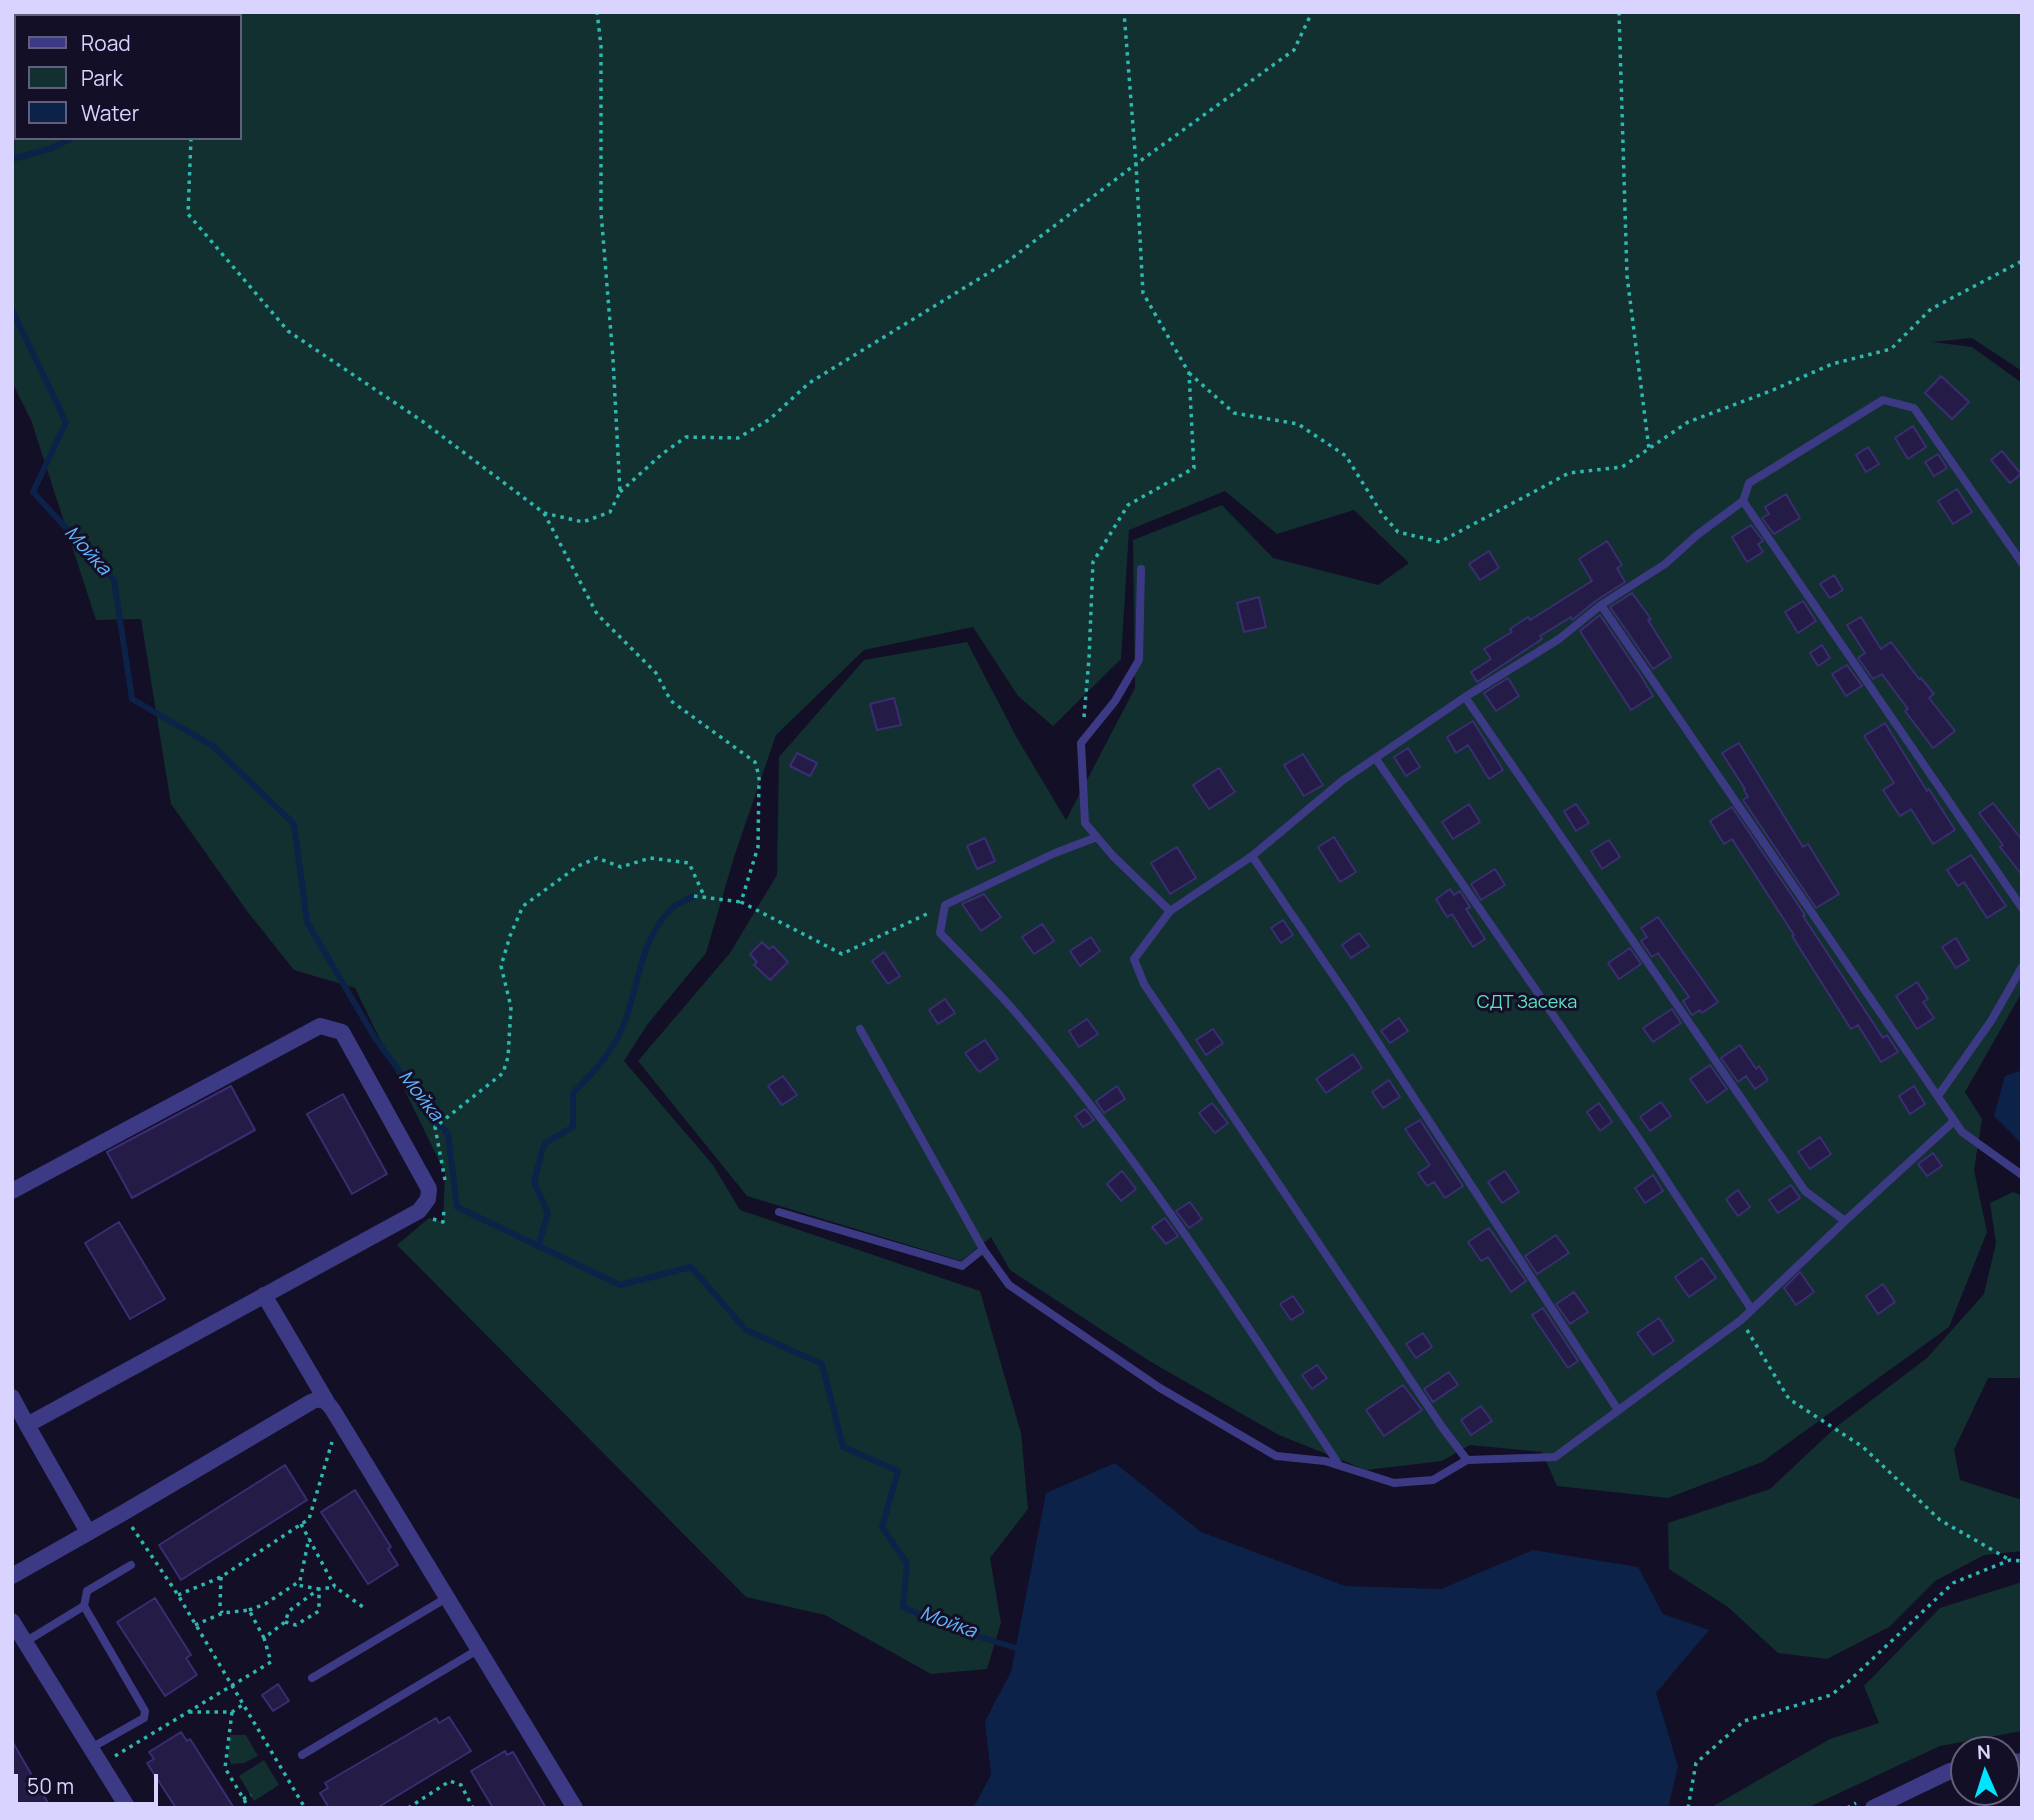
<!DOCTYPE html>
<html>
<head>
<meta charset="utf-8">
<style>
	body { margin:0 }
	#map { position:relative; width:2034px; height:1820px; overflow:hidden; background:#130f26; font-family:Manrope,sans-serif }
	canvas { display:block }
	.frame { position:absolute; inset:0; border:14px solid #d9d4ff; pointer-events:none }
	.legend { position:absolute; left:14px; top:14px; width:228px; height:126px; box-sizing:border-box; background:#130f26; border:2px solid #625e7d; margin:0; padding:9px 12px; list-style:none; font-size:21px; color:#d9d4ff }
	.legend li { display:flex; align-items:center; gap:14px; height:35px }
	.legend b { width:35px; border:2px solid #625e7d }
	.north { position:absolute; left:1950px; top:1736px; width:70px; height:70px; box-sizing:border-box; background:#130f26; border:2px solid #625e7d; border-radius:50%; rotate:357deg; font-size:19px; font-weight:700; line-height:28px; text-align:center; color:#d9d4ff }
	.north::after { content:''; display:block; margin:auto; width:24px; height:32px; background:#00e5ff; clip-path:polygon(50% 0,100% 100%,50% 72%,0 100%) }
	.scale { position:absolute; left:14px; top:1774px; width:144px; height:32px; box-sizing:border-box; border:4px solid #d9d4ff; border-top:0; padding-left:9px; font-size:21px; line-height:24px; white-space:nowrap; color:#d9d4ff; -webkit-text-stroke:5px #130f26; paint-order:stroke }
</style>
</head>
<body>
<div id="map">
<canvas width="2034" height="1820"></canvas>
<div class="frame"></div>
<ul class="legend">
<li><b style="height:9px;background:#3d3a85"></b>Road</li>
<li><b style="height:19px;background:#12302f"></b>Park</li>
<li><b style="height:19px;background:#0c2248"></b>Water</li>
</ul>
<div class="north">N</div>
<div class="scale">50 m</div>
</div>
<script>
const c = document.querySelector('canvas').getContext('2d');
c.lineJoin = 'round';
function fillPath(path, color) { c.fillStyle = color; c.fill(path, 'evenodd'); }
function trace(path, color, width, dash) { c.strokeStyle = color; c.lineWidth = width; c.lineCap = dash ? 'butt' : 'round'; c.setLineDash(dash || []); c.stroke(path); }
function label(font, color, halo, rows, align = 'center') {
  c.font = font + ' Manrope,sans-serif'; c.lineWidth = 6; c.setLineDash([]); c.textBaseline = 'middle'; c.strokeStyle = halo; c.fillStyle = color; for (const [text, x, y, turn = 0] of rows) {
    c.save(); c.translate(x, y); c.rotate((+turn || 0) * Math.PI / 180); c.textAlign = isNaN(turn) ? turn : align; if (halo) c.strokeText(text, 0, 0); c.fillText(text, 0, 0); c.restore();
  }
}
fillPath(new Path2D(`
	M12 12H2022V371L1972 338 1932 342 1972 347 2022 383V992L1965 1092 1982 1119 1974 1170 1987 1232 1949 1327 1762 1462 1668 1498 1557 1486 1542 1452 1470 1445 1442 1461 1366 1470 1279 1435 1151 1362 1010 1270 991 1237 961 1261 747 1196 638 1061 730 953 777 875 779 757 864 660 967 642 1017 738 1066 820 1135 688 1133 540 1222 505 1273 558 1378 585 1409 563 1354 510 1277 534 1225 491 1129 530 1121 659 1053 726 1018 696 973 627 864 650 776 735 734 857 706 953 647 1025 624 1061 713 1165 740 1210 980 1291 1021 1433 1028 1509 990 1558 1001 1623 987 1669 931 1674 825 1615 746 1597 397 1245 429 1218 443 1222 445 1173 355 988 294 970 247 911 171 804 141 619 96 620 31 420 12 382ZM16 16H240V138H16Z
	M2013 1192 2022 1196V1378H1988L1954 1450 1960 1480 2022 1500V1551L1984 1555 1935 1581 1889 1627 1827 1659 1778 1653 1728 1607 1669 1569 1668 1523 1770 1489 1836 1427 1927 1358 1984 1294 1996 1243 1990 1203Z
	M2022 1582V1731L1940 1746 1807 1808H1710L1830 1739 1879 1723 1864 1686 1940 1608Z
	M230 1735H246L258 1756 244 1763 231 1764 228 1756Z
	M264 1760 279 1785 254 1801 239 1776Z`), '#12302f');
fillPath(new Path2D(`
	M2022 1070V1144L1994 1116 2005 1076Z
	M1115 1463 1201 1532 1345 1586 1441 1589 1533 1550 1638 1567 1663 1614 1709 1630 1656 1693 1678 1766 1668 1808H973L991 1775 985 1721 1011 1672 1046 1493Z`), '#0c2248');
trace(new Path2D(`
	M127 16 128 12
	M12 159 50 149 72 138
	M12 310 66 422 33 492 114 580 132 699 213 746 294 824 307 922 375 1038 433 1117 448 1134 457 1207 620 1285 691 1267 746 1330 822 1364 843 1447 898 1471 882 1527 907 1563 903 1607 954 1629 1016 1648 1022 1652
	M538 1247 548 1213 534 1182 544 1144 573 1127V1093C594 1072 613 1052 624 1024 640 984 638 943 671 909 677 903 687 900 694 896`), '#0c2248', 6);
const building = new Path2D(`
	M1941 376 1969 402 1952 419 1925 393Z
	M1913 426 1926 447 1908 459 1895 438Z
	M1868 447 1879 464 1866 472 1856 455Z
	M2002 451 2021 474 2010 483 1991 460Z
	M1938 454 1947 468 1934 476 1925 462Z
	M1957 489 1972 512 1953 524 1938 501Z
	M1786 494 1800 518 1774 534 1762 518 1769 514 1765 507Z
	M1751 525 1763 541 1758 544 1763 552 1747 562 1732 537Z
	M1607 541 1622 565 1617 568 1625 582 1597 600 1572 620 1571 617 1540 636 1542 639 1477 682 1471 672 1491 659 1484 649 1512 632 1510 629 1528 617 1530 620 1592 581 1579 559Z
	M1489 551 1499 568 1480 580 1469 564Z
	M1834 575 1843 590 1830 598 1820 584Z
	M1632 593 1651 619 1648 620 1671 657 1653 669 1610 607Z
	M1259 597 1266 627 1244 632 1237 603Z
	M1803 601 1816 621 1798 633 1785 612Z
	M1600 615 1641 676 1653 696 1631 710 1580 631Z
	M1861 617 1881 649 1891 642 1919 679 1921 678 1934 694 1929 698 1955 731 1933 748 1905 711 1908 709 1882 674 1873 679 1858 658 1865 653 1847 625Z
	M1822 645 1830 658 1818 666 1810 653Z
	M1847 665 1862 686 1846 696 1832 674Z
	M1508 678 1519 696 1496 711 1484 693Z
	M894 698 901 725 877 730 870 704Z
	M1473 721 1503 770 1489 779 1468 745 1456 753 1447 737Z
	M1885 723 1927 791 1929 789 1955 830 1933 844 1911 809 1900 816 1883 790 1894 783 1864 736Z
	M1739 743 1803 847 1808 844 1839 894 1816 908 1743 800 1748 797 1744 790 1745 789 1722 753Z
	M1408 748 1420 767 1406 776 1394 757Z
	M797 753 817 763 810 776 790 766Z
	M1303 754 1323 785 1304 796 1284 765Z
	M1219 768 1235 792 1209 809 1193 785Z
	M1993 803 2022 840V875L2000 847 2003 845 1979 813Z
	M1469 804 1480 822 1453 839 1442 822Z
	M1576 804 1589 823 1576 831 1564 811Z
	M1732 807 1805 915 1803 916 1883 1038 1887 1035 1898 1052 1881 1062 1858 1025 1851 1029 1792 936 1794 935 1732 839 1724 844 1710 821Z
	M1334 837 1356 872 1340 882 1318 847Z
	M985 838 995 861 977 869 967 846Z
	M1609 840 1620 857 1602 869 1591 851Z
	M1177 847 1196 878 1170 894 1151 863Z
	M1971 855 2006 906 1987 918 1964 882 1958 886 1947 870Z
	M1495 869 1505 885 1481 900 1471 884Z
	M1450 889 1454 895 1460 891 1470 907 1466 909 1485 939 1473 947 1452 914 1447 917 1436 899Z
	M984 894 1001 917 981 931 962 904Z
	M1658 917 1718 1002 1702 1013 1700 1010 1692 1015 1683 1001 1689 997 1658 953 1652 957 1641 941 1647 937 1641 928Z
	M1283 920 1293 935 1281 943 1271 928Z
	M1042 924 1054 941 1034 954 1022 937Z
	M1359 933 1369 946 1351 958 1342 945Z
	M1091 937 1100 951 1080 966 1070 951Z
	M1956 938 1969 960 1956 968 1942 947Z
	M762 942 769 949 773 946 788 962 770 980 754 965 757 962 750 954Z
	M1630 948 1641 964 1619 979 1608 963Z
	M884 952 900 976 888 984 872 961Z
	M1917 982 1928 999 1923 1002 1934 1018 1917 1029 1896 996Z
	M945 999 955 1013 938 1024 929 1010Z
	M1672 1009 1681 1023 1653 1042 1643 1028Z
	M1399 1018 1408 1031 1390 1043 1381 1031Z
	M1087 1019 1098 1034 1079 1047 1069 1031Z
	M1213 1029 1223 1043 1206 1055 1196 1040Z
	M985 1040 998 1059 979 1072 965 1053Z
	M1740 1045 1756 1069 1759 1066 1768 1080 1755 1089 1746 1076 1738 1082 1721 1058Z
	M1353 1054 1362 1068 1326 1093 1316 1079Z
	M1710 1065 1727 1089 1707 1103 1690 1079Z
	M783 1076 797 1095 782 1105 768 1086Z
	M1389 1080 1400 1097 1383 1108 1372 1092Z
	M231 1086 255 1130 132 1198 107 1152Z
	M1117 1086 1125 1099 1104 1113 1096 1101Z
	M1914 1086 1925 1104 1910 1114 1899 1096Z
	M343 1094 387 1174 352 1194 307 1114Z
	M1661 1102 1671 1116 1650 1131 1640 1117Z
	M1212 1103 1228 1123 1215 1133 1199 1113Z
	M1599 1103 1612 1122 1600 1131 1587 1112Z
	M1085 1109 1094 1120 1083 1127 1075 1116Z
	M1420 1120 1463 1186 1445 1198 1434 1182 1427 1186 1418 1173 1430 1165 1405 1129Z
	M1820 1137 1831 1154 1810 1169 1798 1152Z
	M1933 1153 1942 1166 1927 1176 1918 1164Z
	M1122 1171 1136 1189 1121 1201 1107 1184Z
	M1505 1171 1519 1192 1502 1203 1488 1182Z
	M1653 1175 1663 1191 1645 1203 1635 1188Z
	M1791 1185 1800 1198 1778 1213 1769 1200Z
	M1738 1190 1750 1207 1738 1216 1726 1199Z
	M1190 1202 1202 1219 1189 1228 1176 1211Z
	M1165 1218 1178 1236 1166 1244 1152 1227Z
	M119 1222 165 1299 130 1319 85 1243Z
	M1489 1228 1526 1281 1511 1292 1488 1257 1481 1261 1468 1242Z
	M1556 1235 1569 1253 1537 1274 1525 1256Z
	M1702 1258 1716 1278 1689 1297 1675 1277Z
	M1800 1272 1814 1292 1796 1305 1784 1288Z
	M1883 1284 1895 1302 1878 1314 1866 1296Z
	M1574 1292 1588 1312 1570 1324 1556 1304Z
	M1293 1296 1304 1312 1291 1320 1280 1304Z
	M1543 1308 1578 1361 1568 1368 1532 1315Z
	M1659 1318 1674 1341 1653 1355 1637 1333Z
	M1423 1333 1432 1347 1416 1358 1406 1344Z
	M1317 1365 1327 1378 1312 1389 1302 1375Z
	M1449 1372 1458 1385 1433 1402 1424 1389Z
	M1403 1385 1422 1410 1384 1436 1366 1410Z
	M1481 1406 1492 1421 1471 1435 1461 1420Z
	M285 1465 307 1500 181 1580 159 1545Z
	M355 1490 391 1547 388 1549 398 1565 368 1584 321 1512Z
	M155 1598 191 1655 186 1658 197 1675 165 1696 117 1622Z
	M278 1684 289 1701 273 1711 262 1695Z
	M449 1717 471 1751 377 1808H329L320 1793 328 1788 325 1783 436 1718 439 1723Z
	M181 1732 187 1741 190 1739 234 1808H176L147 1763 154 1759 149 1752Z
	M12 1741 51 1808H20L12 1794Z
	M505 1751 507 1755 513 1752 546 1808H493L471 1771Z`);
fillPath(building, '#241b47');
trace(building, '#3b2d73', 2);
trace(new Path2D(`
	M1619 12 1627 276 1649 449
	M225 16 227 12
	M191 138 188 214 288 331 422 421 544 513 583 522 610 512 620 492 613 359 601 212V46L597 12
	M2022 210V215
	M1189 373 1234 413 1298 424 1346 456 1382 514 1398 532 1440 542 1569 473 1622 467 1688 422 1773 390 1832 364 1891 349 1931 309 2022 261
	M620 492 662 454 686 437 738 438 770 419 809 383 1008 261 1136 164 1124 12
	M544 513 597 614 656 673 671 701 755 762 759 776 758 847 741 902 842 954 931 912
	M1084 717 1089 659 1093 562 1128 505 1194 468 1189 373 1143 293 1136 164 1294 50 1312 12
	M694 896 741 902
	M445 1180 435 1127 503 1073 508 1057 511 1007 501 966 510 936 523 906 578 866 597 858 621 867 650 858 689 863 705 898
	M433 1219 443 1222 444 1209
	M1747 1330 1789 1399 1863 1447 1940 1520 2010 1560
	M301 1524 335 1587 363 1607
	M132 1527 178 1595 305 1808
	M221 1577 220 1606 222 1613
	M178 1595 221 1577 309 1519 332 1442
	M249 1610 265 1604 300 1581 309 1538
	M285 1622 296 1625 319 1611V1589L297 1585
	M195 1625 223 1613 249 1610 264 1638
	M189 1712H232L244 1704
	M232 1712 225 1768 249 1808
	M115 1756 271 1662 264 1638 285 1622 289 1611 319 1589 335 1587
	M243 1799 251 1795
	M408 1808 450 1781 461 1785 473 1808
	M1688 1808 1696 1763 1744 1721 1831 1695 1848 1682 1953 1583 2010 1560 2022 1561
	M1847 1808 1856 1803`), '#2fb8b0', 3.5, [3.5, 5]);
trace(new Path2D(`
	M1743 501 1749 483 1883 400 1914 408 2022 563
	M1141 569 1139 660 1115 701 1081 743 1085 823 1113 856 1170 911
	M1601 605 1962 1132 2022 1175
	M1465 697 1805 1191 1845 1221 1954 1121
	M1376 759 1641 1142 1752 1310
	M1097 837 1055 853 945 905 940 933C966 960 993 986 1017 1014 1137 1155 1238 1311 1339 1465
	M1252 856 1352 1003 1618 1410
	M860 1029 983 1249 1009 1285 1160 1388 1276 1456 1325 1461 1394 1483 1433 1480 1467 1460 1555 1457 1741 1320 1845 1221
	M1938 1096 1991 1021 2022 967
	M779 1212 962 1266 983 1249
	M1467 1460 1442 1427 1144 984 1134 959 1170 911 1252 856 1343 780 1465 697 1559 639 1601 605 1665 564 1697 535 1743 501 2022 908
	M84 1606 145 1711 144 1718 91 1748
	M25 1642 84 1606 87 1591 131 1565
	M312 1678 448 1597
	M302 1755 479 1649`), '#3d3a85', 8);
trace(new Path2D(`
	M12 1191 320 1026 342 1032 429 1189 428 1199 419 1211 27 1425 88 1532
	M264 1295 327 1402
	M12 1397 27 1425
	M12 1576 123 1513 311 1402C326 1394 332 1409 339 1420L575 1808
	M12 1621 128 1808
	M2006 1763 2022 1761
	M1873 1808 1950 1771 1964 1769`), '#3d3a85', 16);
label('18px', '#5fe0c0', '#130f26', [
	["СДТ Засека",1527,1003]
]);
label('italic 19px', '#62b6ff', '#130f26', [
	["Мойка",87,551,48],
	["Мойка",420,1096,52],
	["Мойка",948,1623,20]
]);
</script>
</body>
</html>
